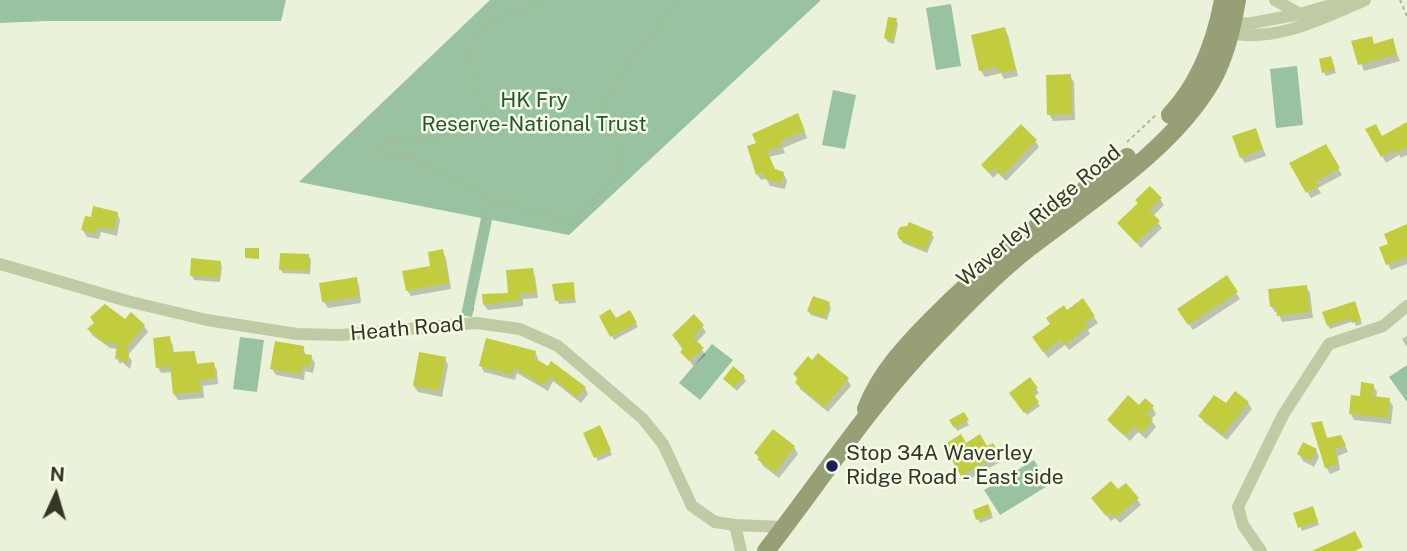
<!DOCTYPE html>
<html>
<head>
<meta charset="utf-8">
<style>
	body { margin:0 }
	#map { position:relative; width:1407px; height:551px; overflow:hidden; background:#eaf3da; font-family:"Public Sans",sans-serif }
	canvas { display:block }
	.north { position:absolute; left:21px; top:460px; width:70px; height:70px; -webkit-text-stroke:5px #f3fae6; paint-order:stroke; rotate:4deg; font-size:19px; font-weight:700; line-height:28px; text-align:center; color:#343727 }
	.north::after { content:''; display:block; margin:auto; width:24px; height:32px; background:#343727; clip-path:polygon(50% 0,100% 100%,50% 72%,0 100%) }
</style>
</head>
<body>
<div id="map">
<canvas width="1407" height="551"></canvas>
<div class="north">N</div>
</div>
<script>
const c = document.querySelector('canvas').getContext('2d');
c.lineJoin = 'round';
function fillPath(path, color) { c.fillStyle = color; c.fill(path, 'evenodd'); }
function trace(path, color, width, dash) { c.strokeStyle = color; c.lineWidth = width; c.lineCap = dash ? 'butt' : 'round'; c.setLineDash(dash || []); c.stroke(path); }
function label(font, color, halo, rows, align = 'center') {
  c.font = font + ' "Public Sans",sans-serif'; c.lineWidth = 5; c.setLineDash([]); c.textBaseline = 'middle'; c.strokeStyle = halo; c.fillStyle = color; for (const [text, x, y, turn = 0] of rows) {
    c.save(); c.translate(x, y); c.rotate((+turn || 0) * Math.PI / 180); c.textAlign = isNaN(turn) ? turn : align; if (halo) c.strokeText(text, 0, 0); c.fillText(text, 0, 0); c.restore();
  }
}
fillPath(new Path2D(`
	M0 0H286L281 21H47L0 23Z
	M490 0H821L569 235 492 220 472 317 461 315 481 218 299 182Z
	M951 4 961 66 936 70 926 8Z
	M1297 66 1303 125 1276 128 1270 69Z
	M833 90 856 95 845 149 822 145Z
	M240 337 264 340 257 392 233 389Z
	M712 344 733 360 700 400 679 383Z
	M1407 365V402L1389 377Z
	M1034 460 1049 485 1000 515 984 490Z`), '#99c2a0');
fillPath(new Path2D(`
	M896 20 898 24 894 44 888 42 885 38Z
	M1005 29 1008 35 1018 76 1004 79 1001 73 985 77 981 71 973 36Z
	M1371 38 1375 45 1392 41 1400 61 1364 71 1353 43Z
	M1331 58 1336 73 1326 76 1324 72Z
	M1070 76 1074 82 1075 120 1053 121 1049 114Z
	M801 122 807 138 783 148 785 153 769 157 775 171 783 173 787 180 785 189 770 186 766 178 761 180 757 174 758 144Z
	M1407 124V155L1401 158 1399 155 1386 163 1368 130 1382 138Z
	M1258 136 1266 156 1245 163 1241 157Z
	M1035 141 1039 147 1006 181 998 173 993 178 983 165Z
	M1325 146 1342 175 1318 188 1321 193 1311 198 1292 164Z
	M1160 199 1164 205 1153 216 1162 228 1141 248 1119 223Z
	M117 213 120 220 117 236 101 232 99 239 87 237 83 230Z
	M1407 226V264L1391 270 1388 264 1391 245Z
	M931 234 934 237 927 253 903 243 900 238Z
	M442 251 446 258 451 289 411 296 407 290 432 267Z
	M308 255 311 259 310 274 283 273 281 270Z
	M220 262 222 266 220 282 194 280 192 276Z
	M532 270 535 276 538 298 523 299V306L488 310 484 305 510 295Z
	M356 279 359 285 361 303 328 308 324 302 321 284Z
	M573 284 576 303 559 304 557 300Z
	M1306 287 1310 293 1313 318 1282 322 1278 312H1275L1271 306Z
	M1236 293 1240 299 1193 330 1183 316Z
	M829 304 831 308 827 320 811 315 808 311Z
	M1356 307 1362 324 1356 326 1354 321 1330 329 1328 325Z
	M1067 312 1094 317 1098 323 1088 330 1090 334 1069 350 1065 345 1048 358 1038 344Z
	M629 313 638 327 614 340 602 317 615 320Z
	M125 321 144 326 148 332 128 355 132 361 130 369 122 362 120 364 117 359 119 349 110 348 93 336 89 330Z
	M702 326 706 332 696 343 706 355 693 366 678 342Z
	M1407 336V347L1402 339Z
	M169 338 173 345 174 354 194 352 198 365 213 364 217 370 218 384 203 386 204 398 178 400 174 394 172 372 161 373 158 367Z
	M303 347 306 356 311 357 315 363 313 373 305 371 304 380 276 375 272 369Z
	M535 352 538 358 537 362 549 369 552 364 585 388 588 394 581 403 553 381 548 391 517 373 515 380 484 372 481 366Z
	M445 359 448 365 442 397 418 392 414 386Z
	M795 374 847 379 851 386 828 412 800 389Z
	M743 377 746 381 737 391 725 379Z
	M1030 380 1039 393 1033 397 1040 406 1027 415 1014 397Z
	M1373 385 1377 392 1376 399 1389 400 1393 406 1391 424 1354 420 1351 414Z
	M1248 403 1252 409 1227 440 1204 422 1200 416 1226 406Z
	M1139 407H1152L1156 414 1151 420 1156 427 1146 439 1138 432 1130 441 1113 426 1109 420Z
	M963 414 969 425 957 431 952 420Z
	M1321 423 1328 440 1344 443 1348 452 1338 456 1340 470 1330 474 1326 467Z
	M599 428 612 455 598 461 585 434Z
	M965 445 986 448 993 445 1002 461 966 481 951 455Z
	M794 447 798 454 779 478 763 466 756 453Z
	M1316 450 1319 457 1314 467 1303 461 1299 454Z
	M1118 492 1137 499 1141 505 1120 523 1115 518 1111 521 1097 504Z
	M990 510 993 518 980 523 978 519Z
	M1314 512 1319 525 1302 531 1300 527Z`), '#0003');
fillPath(new Path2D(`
	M888 17 897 18 893 41 884 38Z
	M1005 27 1016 70 999 73 997 67 979 71 971 35Z
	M1372 36 1374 44 1393 38 1397 54 1358 65 1351 41Z
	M1331 56 1335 69 1322 73 1319 59Z
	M1071 74 1072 114 1047 115 1046 75Z
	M798 113 805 131 781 141 782 146 767 151 775 169 784 172 782 184 765 179 762 172 756 175 747 146 756 143 752 134Z
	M1407 122V147L1396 153 1394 150 1381 157 1365 129 1376 124 1382 136Z
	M1021 124 1037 140 1002 176 994 168 989 173 981 165Z
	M1256 128 1263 149 1240 158 1232 136Z
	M1326 144 1340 168 1316 181 1319 186 1306 193 1289 163Z
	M1150 186 1162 198 1149 210 1160 221 1136 243 1117 223 1138 203 1135 200Z
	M93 206 118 212 114 230 97 227 96 234 81 230 85 216 91 217Z
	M909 222 933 232 925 250 899 239 897 233 900 227 907 226Z
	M1407 224V257L1386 265 1379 247 1388 244 1384 234Z
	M245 248H259V259L245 258Z
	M443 249 449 283 406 291 402 271 430 266 428 252Z
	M280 253 309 254V271L279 270Z
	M191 258 221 261 219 278 190 276Z
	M533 268 536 293H520L521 300 483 305 482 294 508 293 506 270Z
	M1227 275 1238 292 1188 325 1177 309Z
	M357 277 359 297 322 302 319 283Z
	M574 282 575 299 555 301 552 284Z
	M1307 285 1310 312 1277 316 1275 306 1270 307 1268 289Z
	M813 296 830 302 825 318 807 311Z
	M1083 298 1095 316 1085 323 1088 327 1064 345 1061 340 1043 352 1032 337 1050 324 1046 318 1064 305 1067 310Z
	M1355 301 1361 320 1352 323 1351 318 1327 326 1322 312Z
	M105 304 125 319 131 312 145 325 126 348 129 353 127 364 118 357 115 360 117 343H105L87 329 94 323 90 317Z
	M610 309 616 318 630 310 637 323 610 337 599 316Z
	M694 314 704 325 693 337 704 348 689 361 680 352 683 349 672 335Z
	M170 336 172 352 195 351 196 364 214 362 216 378 200 380 201 392 173 394 170 366 156 368 153 338Z
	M486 338 536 351 534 358 548 366 551 361 586 387 577 398 550 376 544 386 514 368 512 375 479 366Z
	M275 341 304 346 303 354 312 355 310 367 302 366 301 374 270 369Z
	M419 352 446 357 439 391 413 386Z
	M818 353 849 378 824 407 795 383 798 378 793 374 808 356 812 360Z
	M733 366 745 376 734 388 723 379Z
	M1030 377 1038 388 1032 392 1039 402 1024 413 1009 393Z
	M1361 382 1374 384 1373 396 1390 398 1388 418 1349 414 1351 395 1360 396Z
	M1235 391 1249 402 1223 435 1198 416 1214 395 1226 403Z
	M1128 395 1139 405 1145 398 1154 406 1147 414 1153 420 1142 433 1134 426 1126 436 1107 420Z
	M964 412 969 420 954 428 949 420Z
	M1322 421 1327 438 1341 435 1346 445 1335 449 1338 464 1325 468 1311 423Z
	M600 425 611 450 594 458 583 433Z
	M773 429 795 446 775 473 757 459 760 457 754 453Z
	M961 434 966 443 980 434 987 446 993 443 1000 454 961 476 949 455 953 453 947 443Z
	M1303 442 1317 449 1311 461 1297 454Z
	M1111 481 1118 489 1126 483 1139 498 1115 518 1110 513 1106 516 1091 498Z
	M988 504 992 514 976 520 973 510Z
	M1313 506 1318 521 1298 528 1293 513Z
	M1355 531 1363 547 1355 551H1312Z`), '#c2cc3f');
trace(new Path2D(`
	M549 0 487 22 467 51 484 116 482 132 383 143 375 147 384 154 417 160 497 202 558 217H574L618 176 616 131 603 107 624 69 677 0
	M1400 0 1407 16
	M1127 142 1156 115
	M473 311V281L487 211 496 203`), '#adb78f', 2, [3.5, 3.5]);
trace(new Path2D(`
	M1275 0 1300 14 1348 0
	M1226 24 1252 23 1300 14
	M1222 32C1273 44 1320 20 1365 0
	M0 264 127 301 207 320 297 334 341 335 476 323 520 329 558 346 643 419 663 444 692 506 715 522 735 525 784 527
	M735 525 741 551
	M1261 551 1243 525 1238 507 1283 415 1329 344 1383 326 1407 306`), '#c0cba5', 12);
trace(new Path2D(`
	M1170 115C1200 83 1215 43 1223 0
	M866 409C880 372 908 343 936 315 995 256 1062 208 1127 157
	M766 551C822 479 872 401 937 335 966 305 996 274 1029 248 1091 200 1172 150 1212 81 1226 56 1232 28 1237 0`), '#979f76', 18);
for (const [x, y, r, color] of [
	[832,466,7,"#1a215a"]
]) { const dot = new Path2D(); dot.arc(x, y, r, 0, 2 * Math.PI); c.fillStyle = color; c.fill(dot); trace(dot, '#f3fae6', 2.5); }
label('21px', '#295632', '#f3fae6', [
	["HK Fry",534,101],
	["Reserve-National Trust",534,125]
]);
label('21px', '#343727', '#f3fae6', [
	["Waverley Ridge Road",1039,216,-40],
	["Heath Road",407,329,-5]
]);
label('21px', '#343727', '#f3fae6', [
	["Stop 34A Waverley",846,454],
	["Ridge Road - East side",846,478]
], 'left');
</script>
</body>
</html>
